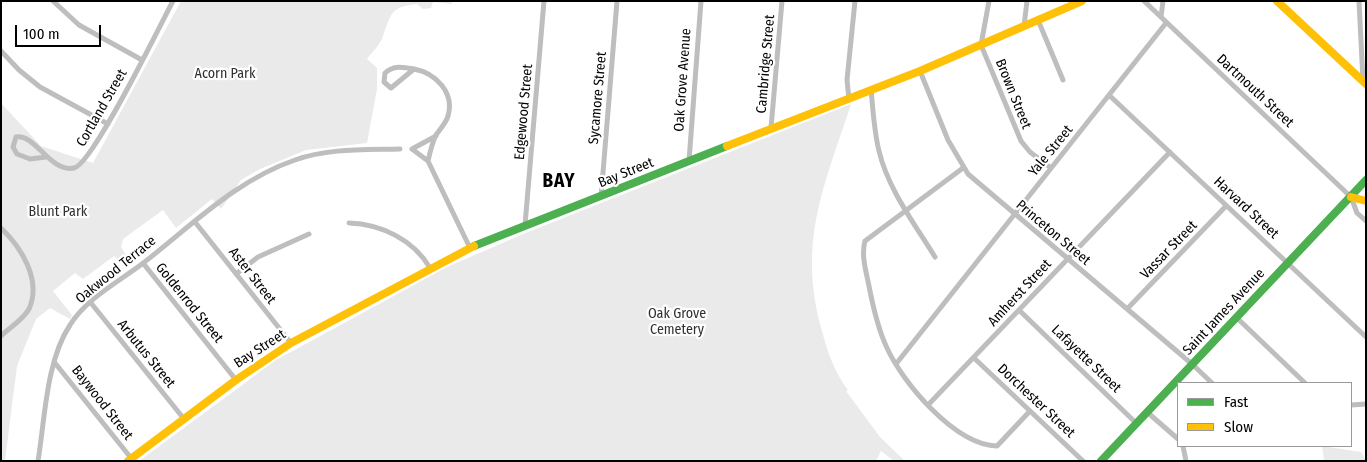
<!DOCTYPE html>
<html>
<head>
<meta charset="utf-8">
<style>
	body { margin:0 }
	#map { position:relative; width:1367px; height:462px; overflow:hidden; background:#fff; font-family:"Fira Sans Condensed",sans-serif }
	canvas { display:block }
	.frame { position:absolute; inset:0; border:2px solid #000; pointer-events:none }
	.legend { position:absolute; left:1177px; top:382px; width:175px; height:65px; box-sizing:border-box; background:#fff; border:1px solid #999; margin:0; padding:6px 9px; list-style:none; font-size:15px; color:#000 }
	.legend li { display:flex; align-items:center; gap:10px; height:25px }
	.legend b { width:25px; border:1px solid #999 }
	.scale { position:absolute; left:15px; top:25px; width:86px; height:22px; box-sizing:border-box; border:2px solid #000; border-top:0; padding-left:6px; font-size:15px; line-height:18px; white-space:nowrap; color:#000; -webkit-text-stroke:4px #fff; paint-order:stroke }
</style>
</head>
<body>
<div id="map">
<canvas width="1367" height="462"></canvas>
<div class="frame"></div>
<ul class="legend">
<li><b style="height:6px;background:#4caf50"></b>Fast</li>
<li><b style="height:6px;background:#ffc107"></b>Slow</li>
</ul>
<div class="scale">100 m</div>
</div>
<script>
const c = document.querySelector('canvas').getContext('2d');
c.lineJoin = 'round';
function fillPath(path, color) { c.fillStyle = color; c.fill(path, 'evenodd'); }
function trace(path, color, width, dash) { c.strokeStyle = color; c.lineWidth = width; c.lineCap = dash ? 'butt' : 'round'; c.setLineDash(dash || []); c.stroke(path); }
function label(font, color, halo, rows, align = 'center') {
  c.font = font + ' "Fira Sans Condensed",sans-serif'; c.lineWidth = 4.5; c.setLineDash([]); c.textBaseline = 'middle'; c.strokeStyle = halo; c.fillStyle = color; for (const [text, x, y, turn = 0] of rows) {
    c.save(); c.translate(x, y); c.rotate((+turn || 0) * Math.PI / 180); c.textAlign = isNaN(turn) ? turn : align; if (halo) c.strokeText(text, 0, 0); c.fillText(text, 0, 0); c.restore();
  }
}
fillPath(new Path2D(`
	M181 1H451L452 4 433 2 431 8 423 9 417 4C391 7 391 13 383 36 381 44 372 52 367 59L377 68V89L367 143 306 150 260 169 241 180 221 209 212 199 176 228 163 210 123 239 121 247 128 258 122 263 114 256 83 279 75 273 53 291 72 315 70 319 50 308 36 319 17 366 5 461H1V103L41 146 93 163Z
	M851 104C824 187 797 242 822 331 827 351 835 373 848 390L846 391 880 437 905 461H894L881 451 876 461H139L276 360 447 267 523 234Z
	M1322 446 1361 452 1366 461H1324Z`), '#eaeaea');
trace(new Path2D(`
	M53 1 79 25 142 60
	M989 1 981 45 1021 141 1030 152 1051 168
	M1144 1 1351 197 1357 213 1366 221
	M1359 1 1363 81
	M1161 17 1163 1
	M1038 20 1063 80
	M1024 26 1027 1
	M1 51 19 70 40 87 108 124
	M414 69C403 67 394 65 385 73L384 82 391 88 414 69C435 73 455 92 448 116 446 123 440 129 436 135 432 143 430 152 428 161
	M920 71 948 140 968 174 1192 364 1212 383
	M871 89C873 110 874 131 879 151 888 189 914 223 935 257
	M1110 96 1366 337
	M849 99 847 80 855 1
	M771 128 782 1
	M436 136 412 149 428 161 470 248
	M46 157 30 159 17 154 13 147 16 137C35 133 50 173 74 168 93 164 160 25 173 1
	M689 161 701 1
	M963 168 865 241C861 255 866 271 869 286 873 307 878 329 887 348 903 383 955 445 997 446L1030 411
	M601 197 617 1
	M195 222 291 343
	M349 223C381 224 414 240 430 268
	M525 225 544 1
	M1 228C21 247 42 280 29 309 23 320 10 327 1 336
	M143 263 236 380
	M236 274 258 257 309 234
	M91 303 184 419
	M1127 309 1226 206
	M1020 311 1136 423
	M1236 317 1305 383
	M974 358 1083 461
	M55 363 131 458
	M896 364 1166 23
	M928 405 1170 152
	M1351 405 1366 404
	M1147 412 1178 439
	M1183 446 1186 461
	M38 461C45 419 46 361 70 325 86 299 118 282 142 264 190 227 236 180 295 160 328 148 365 150 400 149`), '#bebebe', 5);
trace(new Path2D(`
	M474 246 727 146
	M1101 461 1366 180`), '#4caf50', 8);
trace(new Path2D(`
	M1277 1 1366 84
	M727 146 920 71 1082 1
	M1351 197 1366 201
	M128 461 236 380 291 343 474 246`), '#ffc107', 8);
label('14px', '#000', '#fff', [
	["Cambridge Street",766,64,-85],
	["Oak Grove Avenue",683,80,-86],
	["Dartmouth Street",1255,91,43],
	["Brown Street",1013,94,68],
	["Sycamore Street",598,98,-85],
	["Cortland Street",102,108,-60],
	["Edgewood Street",524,112,-85],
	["Yale Street",1051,151,-51],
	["Bay Street",626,173,-22],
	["Harvard Street",1246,208,43],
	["Princeton Street",1053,233,40],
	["Vassar Street",1169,250,-46],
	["Oakwood Terrace",116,270,-39],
	["Aster Street",252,276,52],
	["Amherst Street",1020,293,-47],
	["Goldenrod Street",189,303,51],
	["Saint James Avenue",1224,312,-47],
	["Bay Street",260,349,-33],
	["Arbutus Street",146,354,51],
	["Lafayette Street",1086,359,44],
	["Dorchester Street",1036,401,43],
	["Baywood Street",102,403,52]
]);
label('14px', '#303030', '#fff', [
	["Acorn Park",225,74],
	["Blunt Park",58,212],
	["Oak Grove",677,314],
	["Cemetery",677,330]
]);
c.letterSpacing = '1px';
label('bold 19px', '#000', '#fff', [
	["BAY",559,182]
]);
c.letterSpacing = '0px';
</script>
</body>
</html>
